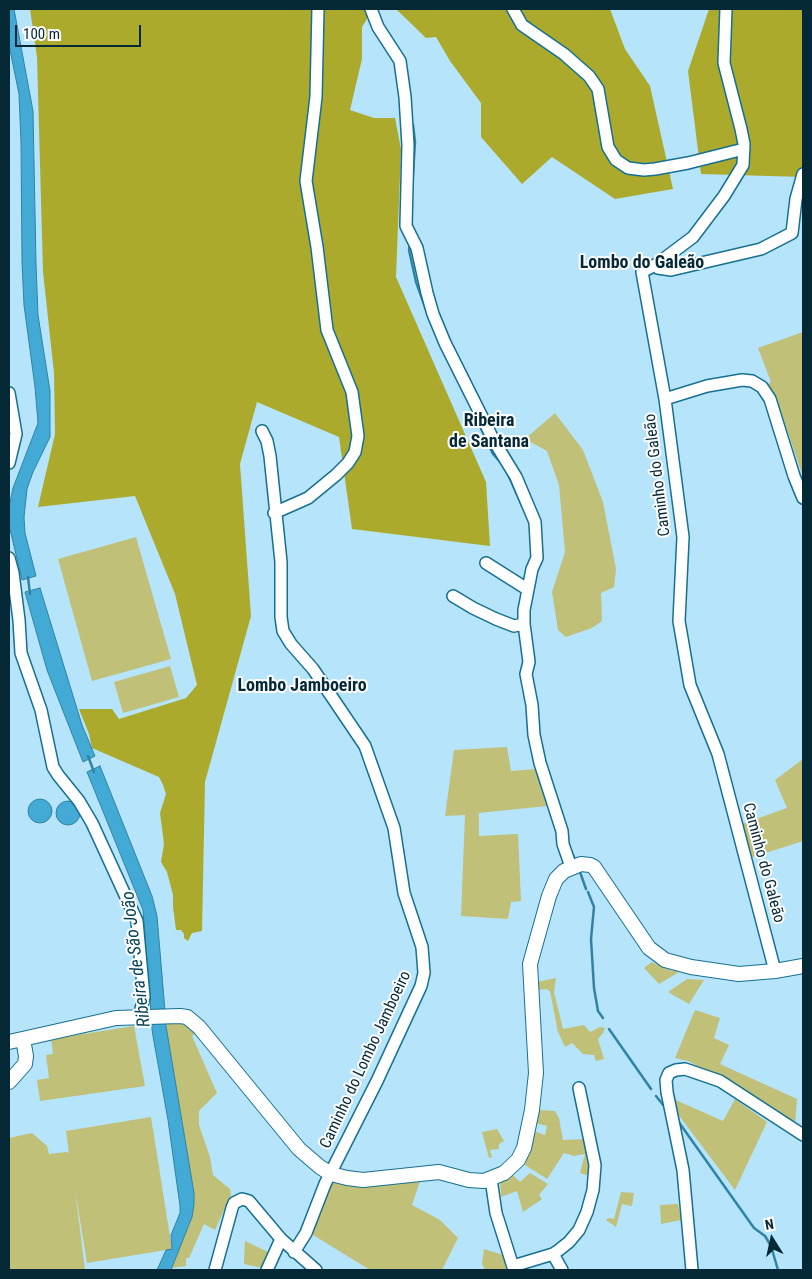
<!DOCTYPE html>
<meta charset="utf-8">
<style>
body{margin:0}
#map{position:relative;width:812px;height:1279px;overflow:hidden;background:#b6e4fa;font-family:"Roboto Condensed",sans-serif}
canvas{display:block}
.frame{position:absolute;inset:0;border:10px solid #042836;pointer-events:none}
.north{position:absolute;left:747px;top:1214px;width:50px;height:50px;-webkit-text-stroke:4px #fdfdfd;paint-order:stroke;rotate:350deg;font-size:14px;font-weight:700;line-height:20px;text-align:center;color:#042836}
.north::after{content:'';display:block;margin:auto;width:18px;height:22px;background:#042836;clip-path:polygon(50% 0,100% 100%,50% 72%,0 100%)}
.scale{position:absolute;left:15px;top:25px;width:126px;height:22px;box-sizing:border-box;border:2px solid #042836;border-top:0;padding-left:6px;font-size:15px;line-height:18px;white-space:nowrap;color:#042836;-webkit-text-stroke:4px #fdfdfd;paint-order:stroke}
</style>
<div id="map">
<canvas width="812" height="1279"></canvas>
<div class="frame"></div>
<div class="north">N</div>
<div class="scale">100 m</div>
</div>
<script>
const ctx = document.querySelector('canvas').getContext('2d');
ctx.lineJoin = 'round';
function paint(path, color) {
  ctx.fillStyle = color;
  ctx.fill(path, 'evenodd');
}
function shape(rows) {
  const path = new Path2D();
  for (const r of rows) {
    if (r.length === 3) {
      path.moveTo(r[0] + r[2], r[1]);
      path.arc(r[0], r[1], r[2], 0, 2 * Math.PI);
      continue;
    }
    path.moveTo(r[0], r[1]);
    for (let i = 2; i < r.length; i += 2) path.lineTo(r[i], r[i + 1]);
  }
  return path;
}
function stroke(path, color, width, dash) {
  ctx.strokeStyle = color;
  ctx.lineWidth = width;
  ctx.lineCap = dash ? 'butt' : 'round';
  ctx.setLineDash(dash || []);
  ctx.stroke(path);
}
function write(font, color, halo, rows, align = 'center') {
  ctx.font = font + ' "Roboto Condensed",sans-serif';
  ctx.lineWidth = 4;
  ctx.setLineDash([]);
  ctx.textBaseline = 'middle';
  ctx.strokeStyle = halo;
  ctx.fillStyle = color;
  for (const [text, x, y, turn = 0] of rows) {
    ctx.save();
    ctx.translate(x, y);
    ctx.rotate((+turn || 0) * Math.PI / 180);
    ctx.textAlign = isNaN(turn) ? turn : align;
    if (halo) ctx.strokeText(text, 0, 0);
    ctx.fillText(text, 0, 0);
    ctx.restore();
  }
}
const green = shape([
 [803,332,803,477,775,394,767,385,771,382,758,348],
 [555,413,583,450,603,502,616,569,614,587,601,593,602,621,592,628,566,637,558,630,552,592,565,552,559,485,547,451,525,439],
 [136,537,171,659,92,681,58,559],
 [170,666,179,697,123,713,114,682],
 [507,747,511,771,536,769,547,806,479,813,479,836,518,834,521,901,511,902,508,919,461,916,465,815,445,816,454,750],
 [803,759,803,841,750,858,742,824,787,808,775,780],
 [652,962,669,970,679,972,659,984,644,968],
 [556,978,554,992,563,1029,584,1025,590,1032,600,1027,605,1028,603,1033,598,1039,604,1059,596,1061,594,1055,583,1054,572,1043,565,1047,558,1032,550,991,546,989,539,990,537,982],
 [687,979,704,980,689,1004,668,992],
 [695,1010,720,1018,714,1038,729,1045,720,1064,797,1099,795,1125,714,1075,688,1061,675,1058],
 [165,1020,179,1020,197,1032,192,1036,217,1093,199,1111,199,1125,210,1157,213,1175,230,1189,231,1195,215,1230,204,1224,189,1258,186,1258,186,1266,172,1268,192,1217,188,1159],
 [134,1026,145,1086,40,1101,37,1080,49,1078,46,1055,53,1054,51,1039],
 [671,1098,723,1121,735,1099,767,1122,735,1190,674,1109],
 [538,1110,555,1111,559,1118,563,1140,585,1139,592,1177,580,1173,585,1154,574,1156,564,1153,547,1179,525,1165,533,1131,545,1135,547,1126,535,1123],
 [151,1117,172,1249,87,1263,75,1189,85,1270,9,1270,9,1138,32,1133,47,1146,49,1154,67,1152,69,1154,66,1131],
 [497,1129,504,1141,499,1144,499,1149,490,1150,492,1157,489,1158,482,1132],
 [530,1173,548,1184,539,1195,542,1199,523,1212,517,1191,501,1197,500,1178,513,1175,520,1182],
 [421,1178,412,1205,440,1220,458,1238,442,1270,370,1270,310,1233,331,1182,364,1186],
 [621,1192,634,1193,632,1206,622,1204,616,1227,606,1220,608,1218,614,1219],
 [678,1204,681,1220,661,1224,660,1205],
 [245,1241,268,1252,262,1268,244,1264],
 [484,1249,503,1255,508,1270,484,1269,484,1267,482,1264]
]);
const forest = shape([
 [30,9,373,9,362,27,362,59,350,110,374,118,395,118,401,149,396,277,486,482,490,546,352,529,339,437,257,402,240,464,251,616,205,782,202,931,192,933,188,941,184,938,184,934,181,930,176,930,173,907,173,895,167,872,161,862,164,844,160,813,166,794,163,785,159,777,92,748,89,734,79,709,112,709,119,719,186,698,197,685,175,594,135,496,38,507,55,434,54,373,43,272,37,57],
 [396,9,610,9,625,49,650,86,673,189,615,199,552,157,522,184,481,137,481,103,450,61,436,37,426,38],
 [709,9,803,9,803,177,701,174,688,71]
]);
const water = shape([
 [9,9,14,9,33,111,36,264,38,315,50,391,50,437,33,472,27,489,24,517,25,533,36,576,22,580,9,525,9,507,13,488,38,423,35,387,24,305,22,262,21,142,19,94,9,45,9,9],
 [40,588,82,725,95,756,83,762,47,670,25,592,40,588],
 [100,766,152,896,157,916,165,1011,151,1012,143,910,87,772,100,766],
 [40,811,12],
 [68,813,12],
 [165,1020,194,1193,194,1204,192,1217,171,1270,157,1270,166,1250,172,1249,171,1235,180,1213,180,1206,168,1120,153,1036,151,1021,165,1020]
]);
const stream = shape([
 [412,190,415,142,413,125],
 [410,243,409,250,416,282,429,318],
 [472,409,493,454,503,465],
 [507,472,522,506],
 [28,577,30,594],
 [534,586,536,575],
 [88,756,94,772],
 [571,851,574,857],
 [580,872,586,889],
 [588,892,594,907,591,939,594,988,598,1011,603,1018],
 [609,1029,651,1089],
 [656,1096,664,1106],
 [678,1121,754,1228,765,1236,771,1246,778,1270]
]);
const minor = shape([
 [371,9,378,27,400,61,405,97,408,145,406,226,417,248,427,293,433,314,445,343,494,441,516,477,535,522,537,558,532,569,524,610,524,624,529,662,526,674,532,705,534,735,540,763,562,831,563,844,571,867],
 [513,9,522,25,564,54,589,76,598,89,608,147,616,160,628,168,644,170,655,169,688,163,744,149],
 [726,9,724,63,741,129,744,144,743,165,724,196,693,237,657,264,642,272,665,399,683,537,679,621,690,685,718,754,775,971],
 [657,264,658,268,671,270,761,249,792,233,796,199,803,174],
 [9,393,16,434,9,463],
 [665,399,707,386,742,380,752,381,762,387,770,399,794,476,803,498],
 [262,431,267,441,270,456,281,562,281,617,283,631,291,644,313,669,365,746,394,828,404,893,422,947,424,973,421,986,377,1081,325,1184,306,1233,294,1252],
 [274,513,308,498,336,475,348,463,355,452,358,436,352,392,327,330,317,247,306,181,316,97,318,9],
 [9,558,13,573,19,620,21,653,41,710,53,767,58,775,79,801,92,823,137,921,144,997,139,1017],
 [486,563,527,589],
 [453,596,473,608,496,619,514,626,524,624],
 [491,1179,496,1213,514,1270],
 [553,1254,562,1270],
 [513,1266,553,1254,559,1250,569,1242,579,1230,587,1212,593,1190,595,1165,579,1088],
 [215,1270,232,1208,234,1203,242,1199,249,1201,281,1239,316,1270],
 [267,1270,281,1239],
 [692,1270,683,1170,667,1092,666,1080,669,1073,676,1070,685,1069,720,1081,803,1135]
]);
const major = shape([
 [9,1042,116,1018,180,1016,187,1017,199,1027,299,1149,320,1167,331,1174,347,1178,363,1180,439,1172,469,1180,484,1181,504,1173,518,1160,524,1148,532,1110,536,1073,530,964,549,896,556,879,564,871,581,864,590,865,594,867,649,948,665,960,691,967,739,974,775,971,803,966],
 [9,1082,25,1064,26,1056,23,1039]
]);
const streetNames = [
 ["Caminho do Galeão",658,475,-97],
 ["Caminho do Galeão",763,863,75],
 ["Caminho do Lombo Jamboeiro",366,1060,-65]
];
const neighbourhoodNames = [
 ["Lombo do Galeão",642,263],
 ["Ribeira",489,421],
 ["de Santana",489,442],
 ["Lombo Jamboeiro",302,686]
];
const waterNames = [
 ["Ribeira de São João",137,959,-97]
];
paint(green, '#c0c078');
paint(forest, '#acaa2d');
paint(water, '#43aad5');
stroke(water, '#3083a5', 1);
stroke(stream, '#3083a5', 2.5);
stroke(minor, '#167091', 14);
stroke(major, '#167091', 16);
stroke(minor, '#fff', 11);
stroke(major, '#fff', 14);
write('16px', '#042836', '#fdfdfd', streetNames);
write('bold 18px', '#042836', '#fdfdfd', neighbourhoodNames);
write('italic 18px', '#054359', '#fdfdfd', waterNames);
</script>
